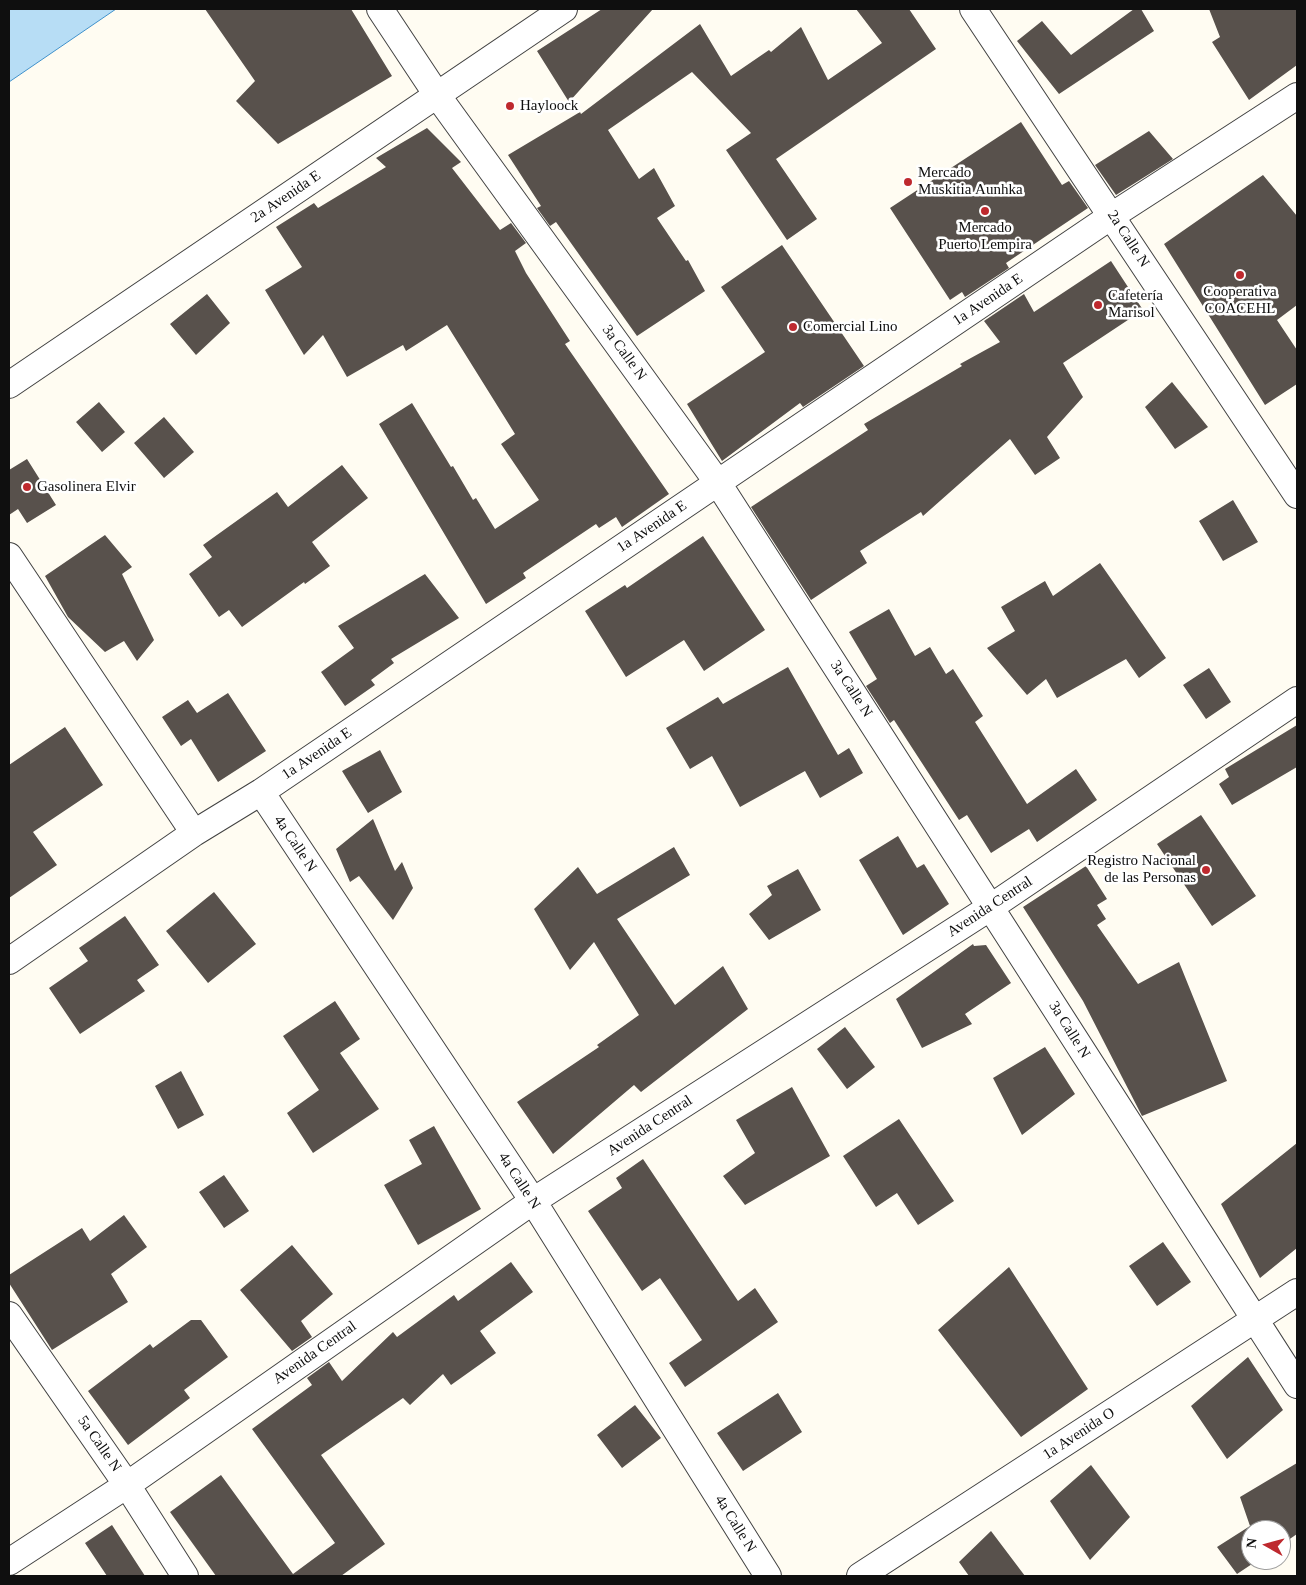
<!DOCTYPE html>
<meta charset="utf-8">
<style>
body{margin:0}
#map{position:relative;width:1306px;height:1585px;overflow:hidden;background:#fffcf2;font-family:Georgia,serif}
canvas{display:block}
.frame{position:absolute;inset:0;border:10px solid #0f0f0f;pointer-events:none}
.north{position:absolute;left:1241px;top:1520px;width:50px;height:50px;box-sizing:border-box;background:#fff;border:1px solid #9f9f9f;border-radius:50%;rotate:277deg;font-size:14px;font-weight:700;line-height:20px;text-align:center;color:#0f0f0f}
.north::after{content:'';display:block;margin:auto;width:18px;height:22px;background:#be292e;clip-path:polygon(50% 0,100% 100%,50% 72%,0 100%)}
</style>
<div id="map">
<canvas width="1306" height="1585"></canvas>
<div class="frame"></div>
<div class="north">N</div>
</div>
<script>
const ctx = document.querySelector('canvas').getContext('2d');
ctx.lineJoin = 'round';
function paint(path, color) {
  ctx.fillStyle = color;
  ctx.fill(path, 'evenodd');
}
function shape(rows) {
  const path = new Path2D();
  for (const r of rows) {
    path.moveTo(r[0], r[1]);
    for (let i = 2; i < r.length; i += 2) path.lineTo(r[i], r[i + 1]);
  }
  return path;
}
function stroke(path, color, width, dash) {
  ctx.strokeStyle = color;
  ctx.lineWidth = width;
  ctx.lineCap = dash ? 'butt' : 'round';
  ctx.setLineDash(dash || []);
  ctx.stroke(path);
}
function write(font, color, halo, rows, align = 'center') {
  ctx.font = font + ' Georgia,serif';
  ctx.lineWidth = 5;
  ctx.setLineDash([]);
  ctx.textBaseline = 'middle';
  ctx.strokeStyle = halo;
  ctx.fillStyle = color;
  for (const [text, x, y, turn = 0] of rows) {
    ctx.save();
    ctx.translate(x, y);
    ctx.rotate((+turn || 0) * Math.PI / 180);
    ctx.textAlign = isNaN(turn) ? turn : align;
    if (halo) ctx.strokeText(text, 0, 0);
    ctx.fillText(text, 0, 0);
    ctx.restore();
  }
}
const water = shape([
 [9,9,116,9,9,82,9,9]
]);
const building = shape([
 [205,9,351,9,392,76,278,144,236,101,255,81],
 [602,9,653,9,569,102,537,51],
 [856,9,909,9,936,49,776,159,817,219,787,240,726,150,751,133,692,72,608,130,639,179,654,168,675,206,657,218,686,261,688,260,705,291,637,336,556,222,550,226,537,208,541,206,508,155,580,112,581,114,700,24,731,76,769,50,771,52,801,27,828,80,882,43],
 [1134,9,1141,9,1154,31,1059,94,1017,41,1042,21,1071,55],
 [1209,9,1297,9,1297,65,1249,100,1212,42,1220,37],
 [1021,122,1062,185,1069,181,1088,208,1006,263,1009,268,965,297,962,292,950,300,890,208],
 [427,128,461,162,452,168,500,230,511,223,526,243,515,251,526,273,570,341,565,344,669,494,622,527,616,517,599,528,596,524,523,573,526,578,486,604,379,424,412,403,451,467,453,466,473,500,476,498,495,529,539,500,501,444,515,434,447,325,406,351,403,345,347,377,323,335,304,355,265,290,302,267,276,227,314,203,318,208,386,167,376,158],
 [1149,131,1173,159,1116,195,1095,165],
 [1263,175,1297,216,1297,305,1277,320,1297,350,1297,384,1265,405,1164,244],
 [782,245,864,366,803,407,800,403,722,461,687,404,765,352,721,287],
 [1111,261,1143,310,1063,363,1083,397,1047,437,1060,458,1035,475,1010,439,923,516,921,512,860,551,867,563,811,600,751,507,868,430,864,424,962,366,960,364,1000,342,984,321,1024,294,1034,312],
 [207,294,230,323,196,355,170,324],
 [1172,382,1208,427,1175,449,1145,407],
 [99,402,125,432,102,452,76,422],
 [164,417,194,452,164,478,134,443],
 [27,459,56,505,27,523,18,509,9,515,9,470],
 [342,465,368,498,312,542,330,566,305,584,304,582,242,627,229,610,219,617,189,574,212,557,203,545,277,492,288,507],
 [1233,500,1258,542,1223,561,1199,521],
 [105,535,132,567,122,574,154,640,137,661,124,641,105,652,68,617,45,576],
 [703,536,765,630,704,671,684,640,626,677,585,611,625,585,627,588],
 [1100,563,1166,658,1139,678,1126,659,1057,698,1046,679,1027,695,987,648,1015,631,1001,607,1045,581,1053,596],
 [425,574,459,618,391,659,394,663,371,680,375,685,345,706,321,672,354,648,338,626],
 [889,609,915,656,930,647,946,674,953,669,983,716,975,722,1027,804,1076,769,1097,800,1037,842,1029,829,991,853,967,815,959,820,894,720,890,723,866,686,877,679,849,632],
 [788,667,838,755,849,748,863,773,820,798,805,771,740,807,712,756,690,769,666,728,718,697,723,704],
 [1209,668,1231,702,1206,719,1183,685],
 [228,693,266,751,218,782,191,739,181,746,162,717,188,700,197,713],
 [1297,725,1297,767,1232,805,1219,784,1229,777,1225,769],
 [65,727,103,785,33,832,57,865,9,898,9,765],
 [380,750,402,792,368,813,342,771],
 [1201,815,1256,896,1212,926,1157,844],
 [373,819,395,871,402,862,413,888,393,920,359,876,350,882,336,849],
 [898,836,917,868,924,864,949,904,903,935,859,860],
 [674,847,690,875,617,919,675,1005,723,966,748,1009,641,1092,634,1085,553,1154,517,1102,599,1047,597,1045,639,1015,594,942,570,970,534,909,578,867,597,894],
 [1086,866,1107,899,1097,905,1106,919,1097,925,1138,984,1179,962,1227,1081,1142,1116,1083,1001,1023,907],
 [798,869,821,910,769,940,749,914,772,895,767,886],
 [214,892,256,944,208,983,166,931],
 [125,916,159,965,137,980,145,991,80,1034,49,988,88,961,79,948],
 [973,944,974,946,986,945,1011,983,965,1014,972,1024,922,1048,896,999],
 [335,1001,360,1039,340,1053,379,1109,313,1153,287,1113,319,1090,283,1036],
 [845,1027,875,1067,847,1089,817,1049],
 [1045,1047,1075,1094,1022,1135,993,1078],
 [181,1071,204,1115,178,1129,155,1086],
 [792,1087,830,1156,745,1205,723,1176,755,1153,736,1120],
 [899,1119,954,1201,918,1225,897,1193,876,1207,843,1156],
 [434,1126,481,1209,418,1245,384,1185,422,1164,409,1140],
 [1297,1143,1297,1248,1260,1278,1221,1204],
 [643,1159,738,1301,755,1288,778,1322,685,1387,669,1363,702,1340,660,1278,642,1291,588,1211,622,1188,616,1178],
 [224,1175,249,1211,224,1228,199,1192],
 [124,1215,147,1247,111,1274,128,1302,52,1350,9,1283,9,1275,82,1228,90,1241],
 [1163,1242,1191,1282,1157,1306,1129,1266],
 [292,1245,333,1294,301,1321,312,1337,292,1351,240,1290],
 [511,1262,533,1292,480,1331,496,1353,451,1385,443,1374,410,1405,403,1398,321,1455,385,1544,341,1576,216,1576,170,1512,221,1475,293,1574,335,1543,252,1429,312,1385,307,1378,329,1362,342,1381,393,1332,397,1337,454,1295,458,1301],
 [1009,1267,1088,1389,1021,1437,938,1330],
 [191,1320,201,1320,228,1357,184,1390,190,1398,128,1445,88,1391,150,1344,153,1348],
 [1248,1357,1283,1410,1227,1459,1191,1406],
 [778,1393,802,1432,743,1471,717,1433],
 [635,1405,661,1438,622,1468,597,1435],
 [1297,1463,1297,1534,1281,1545,1281,1530,1251,1530,1251,1560,1258,1560,1237,1574,1217,1547,1250,1526,1240,1497],
 [1091,1465,1130,1517,1090,1560,1050,1501],
 [112,1525,145,1576,107,1576,85,1543],
 [991,1531,1025,1576,969,1576,959,1562]
]);
const street = shape([
 [380,9,437,95,718,483,1297,1385],
 [973,9,1297,495],
 [9,385,564,9],
 [9,556,194,833],
 [261,792,533,1201,768,1576],
 [9,961,194,833,261,792,1113,215,1297,96],
 [9,1315,127,1485,185,1576],
 [9,1562,127,1485,533,1201,991,907,1297,700],
 [860,1576,1297,1292]
]);
const markers = [
 [510,106,5,"#be292e"],
 [908,182,5,"#be292e"],
 [985,211,5,"#be292e"],
 [1240,275,5,"#be292e"],
 [1098,305,5,"#be292e"],
 [793,327,5,"#be292e"],
 [27,487,5,"#be292e"],
 [1206,870,5,"#be292e"]
];
const poiNames = [
 ["Hayloock",520,106],
 ["Mercado",918,173],
 ["Muskitia Aunhka",918,190],
 ["Mercado",985,228,"center"],
 ["Puerto Lempira",985,245,"center"],
 ["Cooperativa",1240,292,"center"],
 ["COACEHL",1240,309,"center"],
 ["Cafetería",1108,296],
 ["Marisol",1108,313],
 ["Comercial Lino",803,327],
 ["Gasolinera Elvir",37,487],
 ["Registro Nacional",1196,861,"right"],
 ["de las Personas",1196,878,"right"]
];
const streetNames = [
 ["2a Avenida E",286,197,-34],
 ["2a Calle N",1128,239,57],
 ["1a Avenida E",988,300,-34],
 ["3a Calle N",624,353,54],
 ["1a Avenida E",652,527,-34],
 ["3a Calle N",851,689,57],
 ["1a Avenida E",317,754,-34],
 ["4a Calle N",295,844,56],
 ["Avenida Central",990,907,-33],
 ["3a Calle N",1069,1030,58],
 ["Avenida Central",650,1126,-33],
 ["4a Calle N",519,1181,57],
 ["Avenida Central",315,1353,-35],
 ["1a Avenida O",1079,1434,-33],
 ["5a Calle N",99,1444,55],
 ["4a Calle N",735,1524,58]
];
paint(water, '#b7ddf5');
stroke(water, '#4091cb', 1);
paint(building, '#58514c');
stroke(street, '#424242', 28);
stroke(street, '#fff', 26);
for (const [x, y, r, color] of markers) {
  const dot = new Path2D();
  dot.arc(x, y, r, 0, 2 * Math.PI);
  ctx.fillStyle = color;
  ctx.fill(dot);
  stroke(dot, '#fff', 2);
}
write('15px', '#0f0f0f', '#fff', poiNames, 'left');
write('15px', '#0f0f0f', '#fff', streetNames);
</script>
